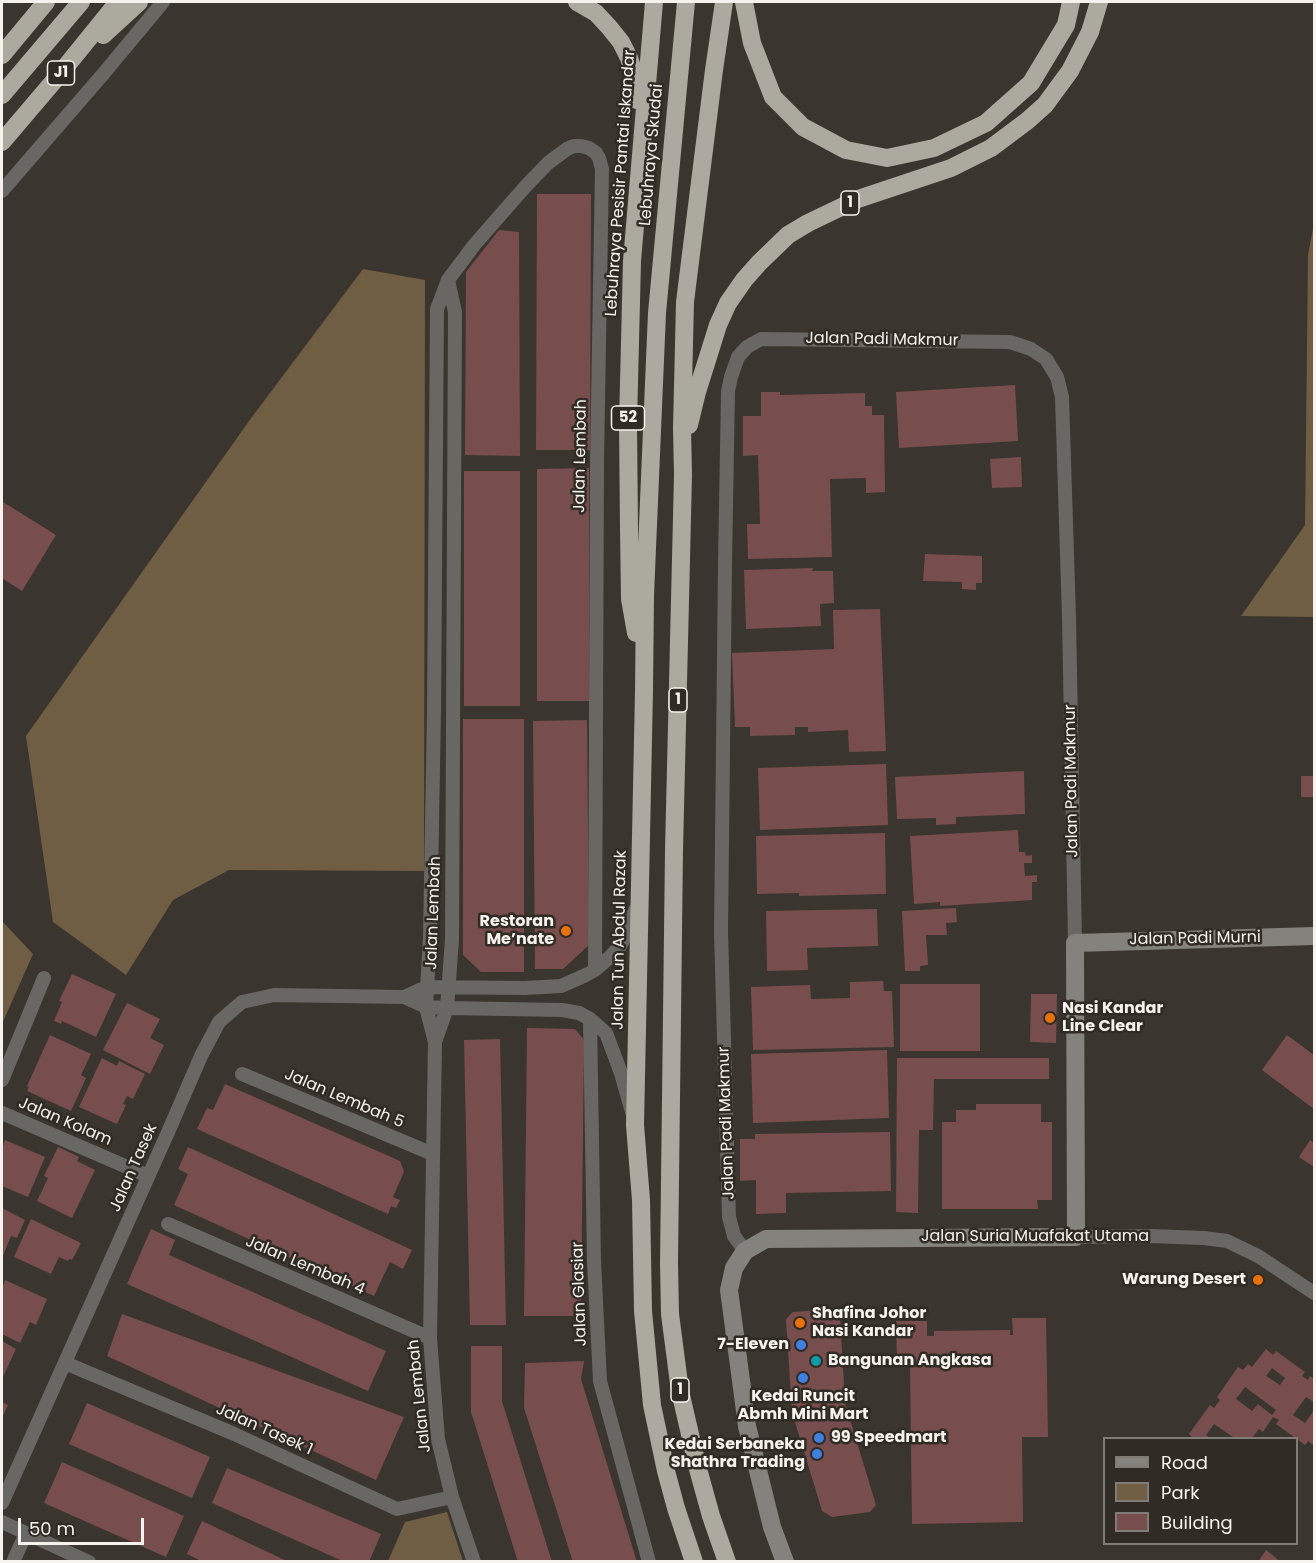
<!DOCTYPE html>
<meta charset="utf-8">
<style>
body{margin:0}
#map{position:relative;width:1316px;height:1563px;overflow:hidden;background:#3a352e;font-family:Poppins,sans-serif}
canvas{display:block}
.frame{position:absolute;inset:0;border:3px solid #f6f3ee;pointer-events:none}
.legend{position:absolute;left:1103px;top:1437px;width:195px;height:108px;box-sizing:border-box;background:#302b24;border:2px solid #7f7b75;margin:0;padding:8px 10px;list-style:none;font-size:18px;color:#f6f3ee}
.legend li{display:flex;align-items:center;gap:12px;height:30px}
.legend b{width:30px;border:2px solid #7f7b75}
.scale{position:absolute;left:18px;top:1518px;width:126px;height:27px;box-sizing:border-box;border:3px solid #f6f3ee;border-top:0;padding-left:8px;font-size:18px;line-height:21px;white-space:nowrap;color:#f6f3ee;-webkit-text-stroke:4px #302b24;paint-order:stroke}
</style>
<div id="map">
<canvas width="1316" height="1563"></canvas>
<div class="frame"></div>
<ul class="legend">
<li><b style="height:8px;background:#84827c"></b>Road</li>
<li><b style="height:16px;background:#6f5e43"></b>Park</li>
<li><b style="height:16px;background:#774e4d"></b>Building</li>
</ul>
<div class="scale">50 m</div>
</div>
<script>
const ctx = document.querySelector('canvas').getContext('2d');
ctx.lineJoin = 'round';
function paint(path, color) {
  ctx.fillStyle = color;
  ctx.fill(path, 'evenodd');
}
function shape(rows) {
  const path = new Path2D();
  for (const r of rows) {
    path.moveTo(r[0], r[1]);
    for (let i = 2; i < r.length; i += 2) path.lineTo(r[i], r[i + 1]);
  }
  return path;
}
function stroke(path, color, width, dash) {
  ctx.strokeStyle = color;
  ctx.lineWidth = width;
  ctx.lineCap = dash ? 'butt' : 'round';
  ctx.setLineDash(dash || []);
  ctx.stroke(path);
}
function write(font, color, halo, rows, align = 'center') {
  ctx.font = font + ' Poppins,sans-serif';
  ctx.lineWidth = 5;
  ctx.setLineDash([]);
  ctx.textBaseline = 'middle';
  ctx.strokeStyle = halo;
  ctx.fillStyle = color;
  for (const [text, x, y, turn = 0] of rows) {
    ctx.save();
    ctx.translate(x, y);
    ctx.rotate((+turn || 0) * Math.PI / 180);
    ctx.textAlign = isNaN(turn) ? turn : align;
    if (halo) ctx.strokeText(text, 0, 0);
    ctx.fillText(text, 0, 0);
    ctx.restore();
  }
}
const green = shape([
 [1314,223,1314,617,1241,616,1305,525,1308,255],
 [363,269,425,280,424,871,229,870,173,900,126,975,53,922,26,736,249,421],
 [2,921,33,954,2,1024],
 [447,1512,463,1561,388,1561,405,1522]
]);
const building = shape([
 [537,194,591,194,590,450,536,450],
 [499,230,519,232,520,456,465,455,466,272],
 [1015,385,1018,441,899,448,896,392],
 [761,392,780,392,780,395,865,393,865,406,872,406,872,415,884,415,885,492,866,493,866,478,830,479,832,557,748,559,747,524,760,524,758,455,743,456,743,416,761,416],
 [1021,457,1022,487,992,488,990,459],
 [589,468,589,701,537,701,537,469],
 [464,471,520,471,520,706,464,706],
 [3,502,56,535,22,591,2,578,2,505],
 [925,554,982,556,982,583,976,583,976,590,962,589,962,582,923,581],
 [813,568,812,571,833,571,834,603,820,604,821,626,746,629,744,570],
 [880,609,886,751,849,752,848,730,808,732,808,727,795,727,795,735,750,736,750,727,735,727,732,653,834,649,833,610],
 [463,719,524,719,524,972,481,972,463,955],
 [587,720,589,945,563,969,535,969,533,721],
 [886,764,888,825,760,830,758,768],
 [1024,771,1025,814,956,817,956,824,936,825,936,818,897,819,895,777],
 [1301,776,1314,776,1314,797,1301,797],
 [1018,830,1019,852,1025,852,1026,856,1032,855,1032,863,1024,863,1025,876,1037,875,1037,882,1032,882,1032,900,940,906,940,902,914,904,910,836],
 [885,833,886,894,799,896,799,893,757,894,756,836],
 [956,908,957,922,946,923,947,935,926,935,928,965,920,966,920,971,905,971,902,911],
 [877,909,878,946,807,948,808,970,767,971,766,911],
 [72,974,116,994,96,1037,62,1021,61,1024,54,1021,62,1002,59,1001],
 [883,981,884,991,892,991,894,1047,753,1050,751,987,810,985,811,999,850,998,850,982],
 [900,984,980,984,980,1051,900,1051],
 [1031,994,1057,994,1056,1043,1030,1042],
 [127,1003,160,1019,150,1038,164,1045,150,1074,103,1050],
 [527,1028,575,1029,584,1040,581,1316,524,1316],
 [50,1035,91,1054,81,1075,86,1078,71,1111,27,1091,29,1087,27,1086],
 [1287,1035,1314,1055,1314,1109,1262,1070],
 [500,1039,506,1325,470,1325,464,1040],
 [887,1050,889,1118,753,1123,751,1054],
 [102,1058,117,1066,119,1061,145,1074,133,1099,127,1096,123,1104,126,1105,117,1124,79,1107],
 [897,1058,1049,1058,1049,1079,934,1079,933,1130,919,1130,918,1213,896,1212],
 [225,1084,400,1161,404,1172,393,1197,400,1200,396,1208,391,1206,388,1214,197,1129,207,1108,213,1110],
 [976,1104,1041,1104,1041,1122,1052,1122,1052,1200,1037,1200,1038,1209,942,1209,942,1122,956,1122,956,1110,976,1110],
 [890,1132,891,1191,786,1193,786,1213,756,1214,756,1180,740,1181,740,1139,755,1139,755,1134],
 [5,1140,45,1157,28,1197,2,1186,2,1149],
 [1310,1140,1314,1143,1314,1167,1299,1157],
 [58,1147,79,1157,77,1161,95,1170,72,1218,37,1201,48,1178,44,1176],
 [188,1147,412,1250,403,1269,390,1262,374,1296,174,1205,188,1174,178,1169],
 [2,1208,25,1220,17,1238,11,1236,2,1258],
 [31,1219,81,1243,72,1260,69,1259,68,1261,59,1257,51,1274,14,1257],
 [151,1229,175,1240,169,1255,386,1351,368,1391,127,1284],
 [5,1280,47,1299,36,1325,30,1322,20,1343,2,1334,2,1289],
 [833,1309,840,1315,845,1403,876,1505,870,1512,832,1517,822,1511,792,1412,786,1319,793,1312],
 [122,1314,404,1417,376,1480,107,1356],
 [1012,1318,1046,1318,1048,1437,1022,1437,1023,1522,912,1524,910,1367,897,1367,896,1321,927,1321,927,1336,934,1336,934,1331,1010,1330,1010,1335,1013,1335],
 [2,1341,16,1349,2,1379],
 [471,1346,502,1346,502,1401,552,1562,518,1562,471,1412],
 [1266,1349,1273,1355,1276,1351,1305,1372,1302,1376,1308,1380,1310,1376,1314,1379,1314,1402,1306,1397,1293,1415,1305,1423,1314,1410,1314,1446,1308,1441,1305,1445,1276,1424,1279,1420,1273,1417,1263,1432,1259,1429,1252,1438,1232,1438,1233,1437,1214,1424,1206,1435,1210,1438,1191,1438,1192,1437,1189,1434,1210,1405,1214,1408,1220,1400,1217,1397,1238,1367,1243,1370,1248,1364,1252,1367],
 [1272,1368,1285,1378,1280,1385,1266,1376],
 [1245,1387,1276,1410,1272,1415,1258,1404,1252,1411,1236,1399],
 [584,1361,581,1379,637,1562,573,1562,524,1408,525,1363],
 [2,1402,8,1405,2,1418],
 [87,1403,210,1457,192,1498,69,1444],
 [62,1462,184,1516,166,1557,44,1503],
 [227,1468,381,1534,369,1562,345,1562,212,1503],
 [202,1521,289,1562,203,1562,187,1554],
 [1266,1550,1281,1562,1258,1562]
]);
const street = shape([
 [2,191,104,73,163,2],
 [404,997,426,987,525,988,561,986,586,975,595,970,610,957,620,946,629,929,635,910],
 [590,1019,594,1261,600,1381,649,1562],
 [435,1042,447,1008,452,939,455,312,448,280],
 [242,1074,433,1154],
 [2,1080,44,978],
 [2,1113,148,1176],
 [168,1224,430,1338],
 [1076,1237,1150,1236,1204,1238,1227,1241,1258,1256,1314,1293],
 [745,1251,734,1236,729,1217,721,932,725,564,728,391,731,377,738,357,747,347,761,339,1010,342,1031,349,1046,359,1057,377,1062,397,1069,617,1075,943],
 [65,1363,232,1433,397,1509,452,1497],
 [2,1503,169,1130,201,1056,219,1022,242,1002,274,995,404,997,426,1007,447,1008,562,1010,579,1013,590,1019,606,1033,621,1073,632,1112],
 [2,1522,89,1562],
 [13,1562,26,1533],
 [474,1562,452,1497,438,1439,430,1338,435,1042,426,1007,430,937,434,712,437,309,448,280,475,244,525,187,548,163,567,149,574,146,581,146,589,148,596,153,599,158,602,169,597,461,595,970]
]);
const secondary = shape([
 [785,1562,772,1527,747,1426,729,1290,734,1268,745,1251,766,1239,1076,1237,1075,943,1314,936]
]);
const highway = shape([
 [577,2,596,13,609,27,621,42,629,58,635,77,637,100],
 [686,2,657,313,645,595,644,691,635,1125,641,1200,643,1311,652,1405,666,1471,676,1508,694,1562],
 [724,2,714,70,685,302,682,428,683,475,674,850,669,1263,670,1314,680,1391,698,1469,711,1516,727,1562],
 [744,2,752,43,773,97,803,127,846,150,887,158,934,148,986,123,1031,83,1066,25,1071,2],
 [103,35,139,2],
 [2,55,46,2],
 [2,95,81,2],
 [2,142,59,75,118,2],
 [689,425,697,392,718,325,728,303,744,280,759,263,788,235,808,223,858,199,951,168,991,148,1027,121,1045,105,1070,71,1090,32,1099,2],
 [636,633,630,599,629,529,628,423,632,261,654,2]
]);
const markers = [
 [566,931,6,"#e8710a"],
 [1050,1018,6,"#e8710a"],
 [1258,1280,6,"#e8710a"],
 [800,1323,6,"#e8710a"],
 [801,1345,6,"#3f7fe0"],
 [816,1361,6,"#0f9aa8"],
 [803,1378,6,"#3f7fe0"],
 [819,1438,6,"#3f7fe0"],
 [817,1454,6,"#3f7fe0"]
];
const shields = [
 [61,73,27],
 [850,203,18],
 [628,418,33],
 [678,700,18],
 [680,1390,18]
];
const shieldNames = [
 ["J1",61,73],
 ["1",850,203],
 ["52",628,418],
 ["1",678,700],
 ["1",680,1390]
];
const streetNames = [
 ["Lebuhraya Skudai",652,155,-85],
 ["Lebuhraya Pesisir Pantai Iskandar",621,183,-86],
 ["Jalan Padi Makmur",882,340,1],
 ["Jalan Lembah",581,456,-89],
 ["Jalan Padi Makmur",1072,781,-91],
 ["Jalan Lembah",434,913,-88],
 ["Jalan Padi Murni",1195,939,-1],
 ["Jalan Tun Abdul Razak",620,940,-89],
 ["Jalan Lembah 5",344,1099,23],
 ["Jalan Kolam",65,1122,23],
 ["Jalan Padi Makmur",727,1123,-92],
 ["Jalan Tasek",134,1168,-66],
 ["Jalan Suria Muafakat Utama",1035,1237],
 ["Jalan Lembah 4",305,1266,23],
 ["Jalan Glasiar",580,1294,-92],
 ["Jalan Lembah",420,1396,-96],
 ["Jalan Tasek 1",264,1430,24]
];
const poiNames = [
 ["Restoran",554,922],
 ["Me’nate",554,940],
 ["Nasi Kandar",1062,1009,"left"],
 ["Line Clear",1062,1027,"left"],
 ["Warung Desert",1246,1280],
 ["Shafina Johor",812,1314,"left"],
 ["Nasi Kandar",812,1332,"left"],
 ["7-Eleven",789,1345],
 ["Bangunan Angkasa",828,1361,"left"],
 ["Kedai Runcit",803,1397,"center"],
 ["Abmh Mini Mart",803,1415,"center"],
 ["99 Speedmart",831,1438,"left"],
 ["Kedai Serbaneka",805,1445],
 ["Shathra Trading",805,1463]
];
paint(green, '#6f5e43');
paint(building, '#774e4d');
stroke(street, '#686763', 14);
stroke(secondary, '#84827c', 18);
stroke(highway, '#aca99f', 18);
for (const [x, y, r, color] of markers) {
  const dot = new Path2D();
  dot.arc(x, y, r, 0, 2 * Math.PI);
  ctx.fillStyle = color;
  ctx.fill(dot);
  stroke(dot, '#302b24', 2);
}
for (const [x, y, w] of shields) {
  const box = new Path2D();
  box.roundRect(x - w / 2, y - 12, w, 24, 4.5);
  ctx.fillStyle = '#302b24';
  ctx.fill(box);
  stroke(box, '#f6f3ee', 1.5);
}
write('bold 15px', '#f6f3ee', null, shieldNames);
write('16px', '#f6f3ee', '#302b24', streetNames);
write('bold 16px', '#f6f3ee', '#302b24', poiNames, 'right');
</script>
